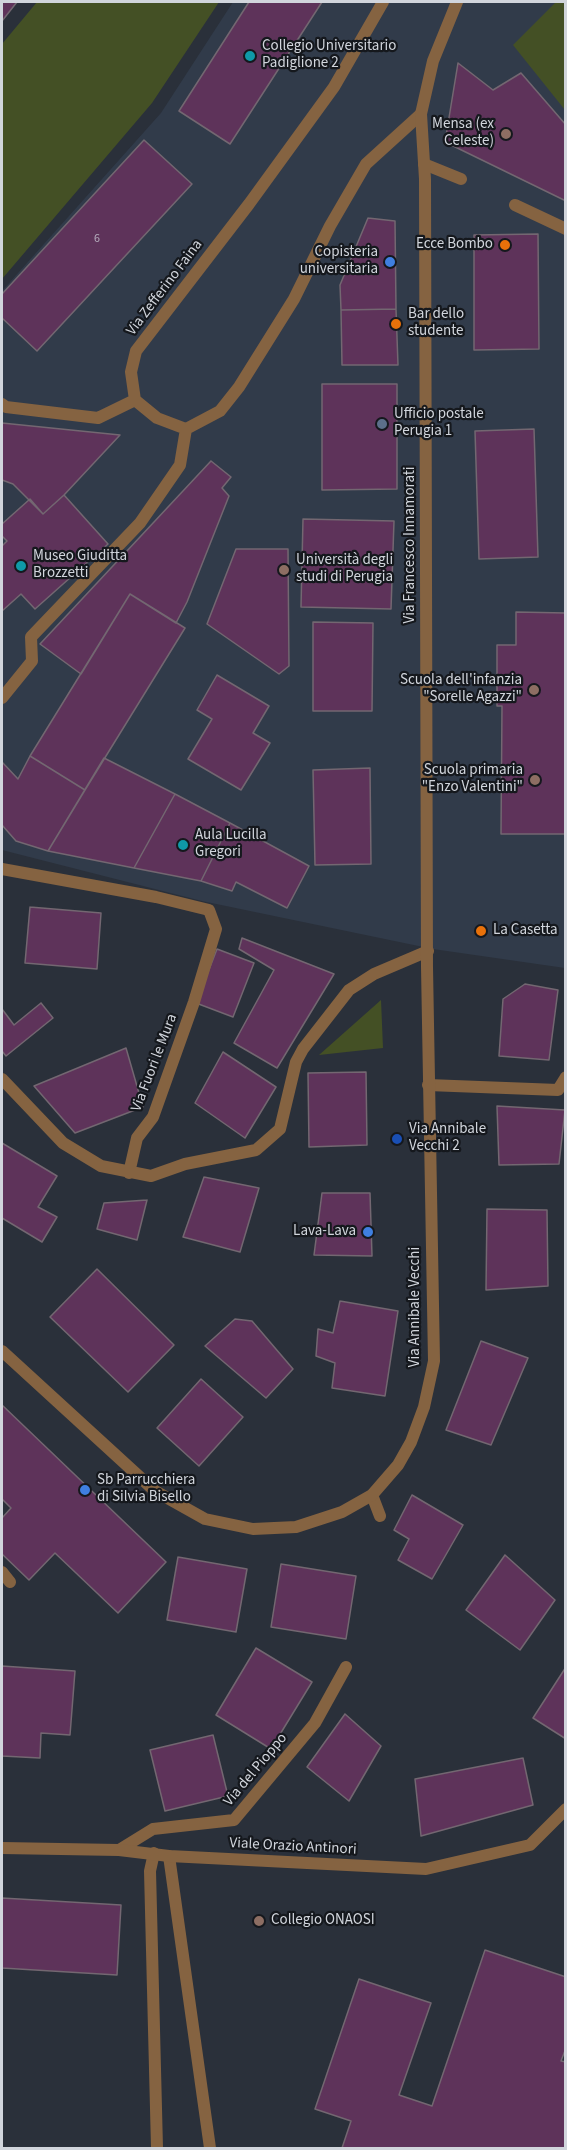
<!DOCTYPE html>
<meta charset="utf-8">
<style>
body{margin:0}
#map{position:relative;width:567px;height:2150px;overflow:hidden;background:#2a303a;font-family:"Source Sans 3",sans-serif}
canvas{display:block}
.frame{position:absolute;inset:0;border:3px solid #d1d5dc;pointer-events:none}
</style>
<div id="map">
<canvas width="567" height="2150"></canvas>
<div class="frame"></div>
</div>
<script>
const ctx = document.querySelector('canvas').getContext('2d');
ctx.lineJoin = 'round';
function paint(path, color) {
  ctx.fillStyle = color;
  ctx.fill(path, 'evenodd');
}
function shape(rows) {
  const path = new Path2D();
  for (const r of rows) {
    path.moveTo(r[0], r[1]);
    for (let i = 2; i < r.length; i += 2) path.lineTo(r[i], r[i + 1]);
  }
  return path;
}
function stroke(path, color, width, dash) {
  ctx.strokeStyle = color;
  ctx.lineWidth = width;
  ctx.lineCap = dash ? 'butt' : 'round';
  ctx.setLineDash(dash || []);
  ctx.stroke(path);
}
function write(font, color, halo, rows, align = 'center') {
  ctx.font = font + ' "Source Sans 3",sans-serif';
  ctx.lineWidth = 4.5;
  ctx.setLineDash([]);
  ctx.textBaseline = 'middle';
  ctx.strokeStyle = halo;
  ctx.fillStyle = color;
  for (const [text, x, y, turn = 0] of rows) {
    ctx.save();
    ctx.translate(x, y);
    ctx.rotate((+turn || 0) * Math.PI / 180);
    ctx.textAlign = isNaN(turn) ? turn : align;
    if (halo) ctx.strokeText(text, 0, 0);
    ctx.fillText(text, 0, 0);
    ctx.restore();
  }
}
const built = shape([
 [233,2,565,2,565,968,433,949,202,901,2,850,2,291,161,113]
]);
const green = shape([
 [37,2,219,2,152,103,2,279,2,44],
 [556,2,565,2,565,110,513,45],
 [381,1000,383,1048,319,1055]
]);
const building = shape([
 [2,2,17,2,2,21,2,2],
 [249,2,322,2,230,144,179,111,249,2],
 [458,63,493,90,521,73,566,125,566,201,445,142,458,63],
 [144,140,192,184,37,351,2,318,2,294,144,140],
 [368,218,395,221,396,309,341,310,340,285,368,218],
 [538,234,539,349,474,350,474,235,538,234],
 [396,309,398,365,342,365,341,310,396,309],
 [322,384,397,384,397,489,322,490,322,384],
 [2,423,120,435,64,495,43,514,13,484,2,480,2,423],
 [534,429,538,557,479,559,475,431,534,429],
 [211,461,231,477,222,488,229,496,187,602,176,623,130,594,81,674,40,644,211,461],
 [64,495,108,544,35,609,21,594,2,611,2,546,7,541,2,536,2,524,30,499,43,514,64,495],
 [303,519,394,521,391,609,301,607,303,519],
 [236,549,288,549,289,666,279,674,207,624,236,549],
 [130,594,185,628,85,790,30,756,130,594],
 [516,612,566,613,566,834,501,834,502,706,497,706,497,645,516,645,516,612],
 [313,622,373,623,372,711,313,711,313,622],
 [217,675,269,706,253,733,270,743,241,790,188,759,212,719,197,710,217,675],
 [30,756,85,790,48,851,16,841,2,825,2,762,18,779,30,756],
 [104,758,175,794,134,868,48,851,104,758],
 [370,768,371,864,315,865,313,770,370,768],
 [175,794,230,823,201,881,134,868,175,794],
 [230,823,309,866,287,908,236,882,232,891,201,881,230,823],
 [30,907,101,913,97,969,25,963,30,907],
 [242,938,334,974,277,1068,234,1043,274,970,239,949,242,938],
 [217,949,254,963,233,1017,196,1003,217,949],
 [525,984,558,990,549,1060,499,1056,503,999,525,984],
 [41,1003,53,1018,6,1056,2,1051,2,1009,14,1025,41,1003],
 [126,1048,143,1107,75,1133,34,1086,126,1048],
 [223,1052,276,1087,245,1138,195,1103,223,1052],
 [366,1072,367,1145,309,1147,308,1073,366,1072],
 [497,1106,565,1110,559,1164,499,1165,497,1106],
 [2,1143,57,1176,38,1207,57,1217,42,1242,2,1218,2,1143],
 [204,1177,259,1188,240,1252,183,1237,204,1177],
 [322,1193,370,1193,372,1256,314,1255,322,1193],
 [147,1200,137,1240,97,1229,104,1203,147,1200],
 [487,1209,547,1210,548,1286,486,1290,487,1209],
 [97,1269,174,1345,128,1392,50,1317,97,1269],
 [340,1301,398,1311,385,1396,332,1388,335,1363,316,1356,318,1329,333,1333,340,1301],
 [235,1319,252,1321,293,1369,266,1398,205,1346,235,1319],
 [481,1341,528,1358,491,1445,446,1430,481,1341],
 [201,1379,243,1417,199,1466,157,1428,201,1379],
 [2,1405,166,1562,118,1613,55,1553,29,1580,2,1554,2,1518,11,1508,2,1499,2,1405],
 [412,1495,463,1525,432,1579,398,1560,409,1539,394,1530,412,1495],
 [505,1555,555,1600,520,1650,466,1610,505,1555],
 [178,1557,247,1569,236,1632,167,1620,178,1557],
 [281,1564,356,1576,346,1639,271,1627,281,1564],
 [256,1648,312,1682,271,1749,216,1715,256,1648],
 [2,1666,75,1671,70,1735,41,1733,40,1758,2,1756,2,1666],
 [566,1667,566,1739,533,1718,566,1667],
 [345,1714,381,1746,349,1801,307,1767,345,1714],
 [213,1735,228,1796,165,1811,150,1750,213,1735],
 [523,1758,533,1805,421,1836,415,1779,523,1758],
 [2,1898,121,1905,117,1975,2,1968,2,1898],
 [485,1950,566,1977,566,2048,561,2061,566,2062,566,2148,342,2148,351,2121,315,2109,359,1979,431,2003,399,2095,432,2106,485,1950]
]);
const service = shape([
 [2,1572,10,1582],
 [154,1853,150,1871,157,2148],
 [169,1856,210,2148]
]);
const pedestrian = shape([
 [424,164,461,179],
 [515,205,566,229],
 [372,1495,380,1516],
 [119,1850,153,1829,234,1820,315,1723,346,1667]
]);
const minor = shape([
 [383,2,334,87,249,204,136,351,131,372,135,400,157,418,186,429,220,411,239,387,294,299,330,226,366,164,421,114],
 [2,404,6,407,98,418,135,400],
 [2,698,32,661,31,637,140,523,180,465,186,429],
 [2,869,156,897,209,910,216,929,194,1002,153,1117,137,1138,129,1173],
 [2,1079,63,1143,101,1166,151,1176,185,1164,256,1150,280,1129,296,1062,303,1049,349,990,374,974,428,951],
 [428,1085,558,1090,566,1077],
 [2,1848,119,1850,169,1856,426,1869,530,1845,566,1809]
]);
const tertiary = shape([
 [2,1351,155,1491,205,1519,253,1529,296,1527,342,1512,372,1495,398,1465,411,1442,424,1407,434,1361,427,967,425,179,421,114,433,61,457,2]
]);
const markers = [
 [250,56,6,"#0f9aa8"],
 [506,134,6,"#8d6e63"],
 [505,245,6,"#e8710a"],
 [390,262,6,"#3f7fe0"],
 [396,324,6,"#e8710a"],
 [382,424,6,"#5c6f8a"],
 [21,566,6,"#0f9aa8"],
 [284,570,6,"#8d6e63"],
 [534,690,6,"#8d6e63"],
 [535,780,6,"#8d6e63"],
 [183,845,6,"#0f9aa8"],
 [481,931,6,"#e8710a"],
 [397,1139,6,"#1a4fb4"],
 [368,1232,6,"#3f7fe0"],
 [85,1490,6,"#3f7fe0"],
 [259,1921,6,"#8d6e63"]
];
const numberNames = [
 ["6",97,239]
];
const poiNames = [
 ["Collegio Universitario",262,47],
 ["Padiglione 2",262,64],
 ["Mensa (ex",494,125,"right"],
 ["Celeste)",494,142,"right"],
 ["Ecce Bombo",493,245,"right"],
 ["Copisteria",378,253,"right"],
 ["universitaria",378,270,"right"],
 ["Bar dello",408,315],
 ["studente",408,332],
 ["Ufficio postale",394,415],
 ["Perugia 1",394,432],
 ["Museo Giuditta",33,557],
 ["Brozzetti",33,574],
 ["Università degli",296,561],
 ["studi di Perugia",296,578],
 ["Scuola dell'infanzia",522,681,"right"],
 ["\"Sorelle Agazzi\"",522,698,"right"],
 ["Scuola primaria",523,771,"right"],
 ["\"Enzo Valentini\"",523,788,"right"],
 ["Aula Lucilla",195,836],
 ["Gregori",195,853],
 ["La Casetta",493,931],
 ["Via Annibale",409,1130],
 ["Vecchi 2",409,1147],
 ["Lava-Lava",356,1232,"right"],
 ["Sb Parrucchiera",97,1481],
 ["di Silvia Bisello",97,1498],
 ["Collegio ONAOSI",271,1921]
];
const streetNames = [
 ["Via Zefferino Faina",165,288,-53],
 ["Via Francesco Innamorati",411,545,-90],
 ["Via Fuori le Mura",155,1063,-69],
 ["Via Annibale Vecchi",416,1307,-90],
 ["Via del Pioppo",256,1770,-50],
 ["Viale Orazio Antinori",293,1847,3]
];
paint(built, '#313b4a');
paint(green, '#445025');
paint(building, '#5e335a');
stroke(building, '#736771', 1.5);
stroke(service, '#856341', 12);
stroke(pedestrian, '#856341', 12);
stroke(minor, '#856341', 12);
stroke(tertiary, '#856341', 12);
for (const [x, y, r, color] of markers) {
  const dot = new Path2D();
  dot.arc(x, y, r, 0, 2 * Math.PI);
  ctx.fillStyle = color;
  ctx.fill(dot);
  stroke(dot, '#15181d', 2);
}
write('12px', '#b4acbc', null, numberNames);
write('15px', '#d1d5dc', '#15181d', poiNames, 'left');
write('15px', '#d1d5dc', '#15181d', streetNames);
</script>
